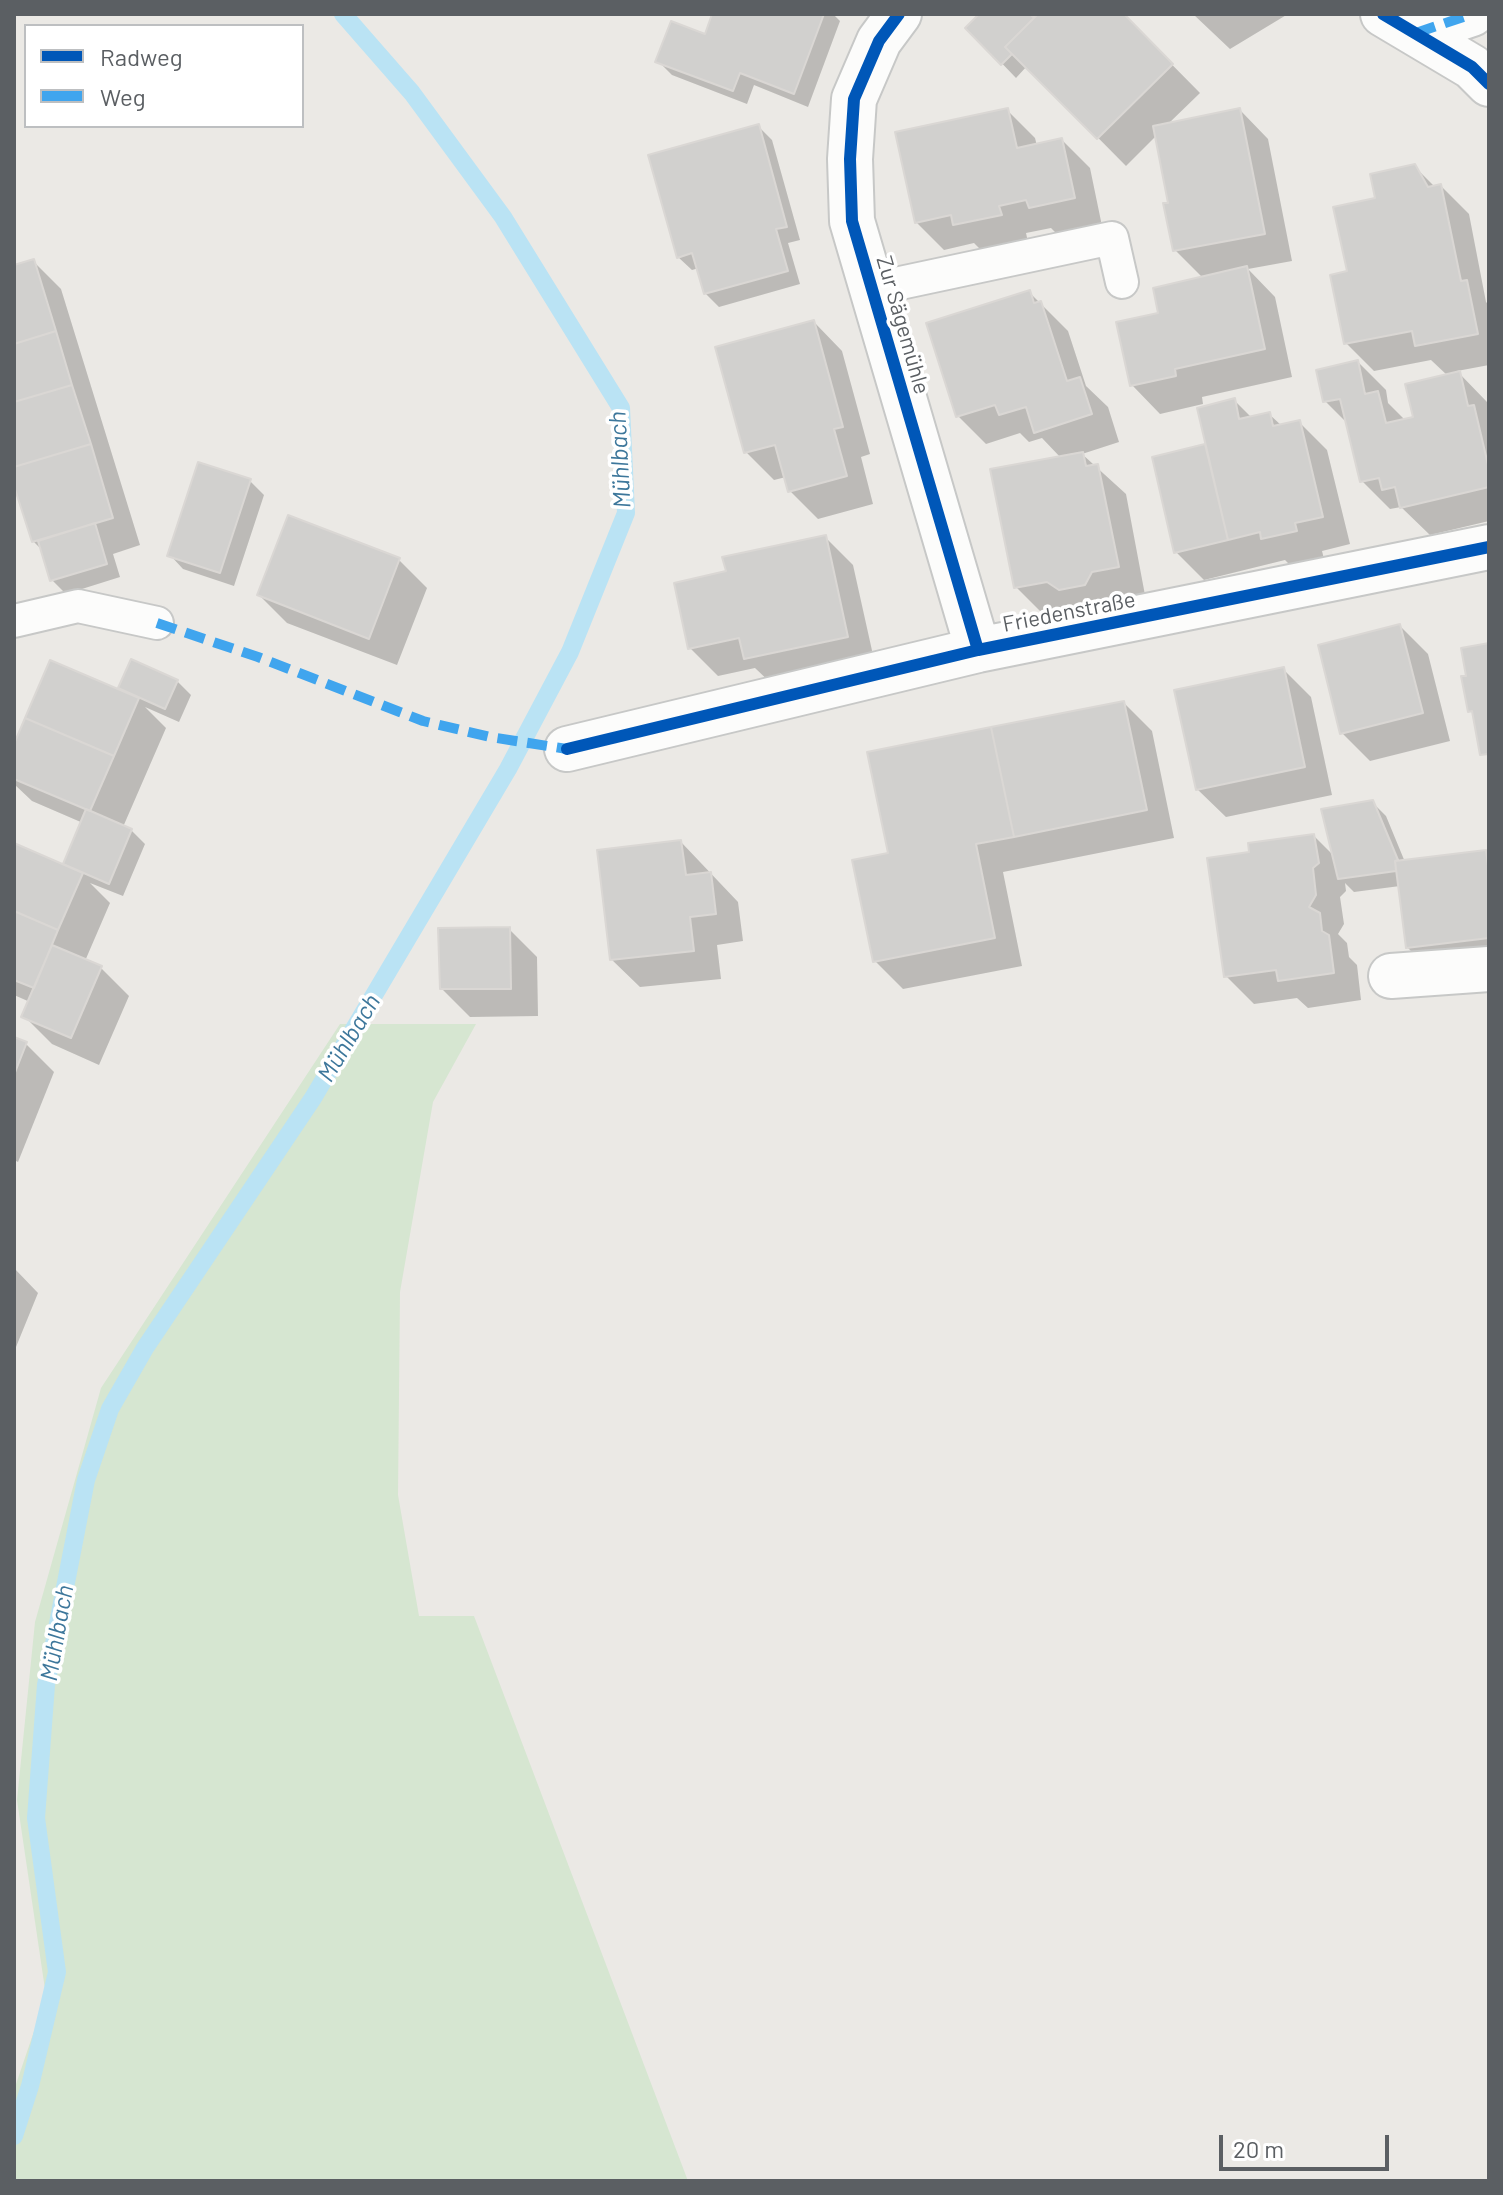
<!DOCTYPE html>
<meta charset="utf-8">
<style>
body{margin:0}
#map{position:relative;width:1503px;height:2195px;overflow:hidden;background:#ebe9e5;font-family:Barlow,sans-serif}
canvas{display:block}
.frame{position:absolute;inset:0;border:16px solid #5b5f63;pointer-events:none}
.legend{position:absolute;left:24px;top:24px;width:280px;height:104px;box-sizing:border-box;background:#fff;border:2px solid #bdbfc1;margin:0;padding:10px 14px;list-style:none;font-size:24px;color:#5b5f63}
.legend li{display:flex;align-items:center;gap:16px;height:40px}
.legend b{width:40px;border:2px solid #bdbfc1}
.scale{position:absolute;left:1219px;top:2135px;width:170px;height:36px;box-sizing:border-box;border:4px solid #5b5f63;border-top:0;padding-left:10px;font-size:24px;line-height:28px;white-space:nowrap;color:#5b5f63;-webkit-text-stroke:6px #fff;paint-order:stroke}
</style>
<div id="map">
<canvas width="1503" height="2195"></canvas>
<div class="frame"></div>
<ul class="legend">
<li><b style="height:10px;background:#0057b8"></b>Radweg</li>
<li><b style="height:10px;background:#40a5ee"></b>Weg</li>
</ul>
<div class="scale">20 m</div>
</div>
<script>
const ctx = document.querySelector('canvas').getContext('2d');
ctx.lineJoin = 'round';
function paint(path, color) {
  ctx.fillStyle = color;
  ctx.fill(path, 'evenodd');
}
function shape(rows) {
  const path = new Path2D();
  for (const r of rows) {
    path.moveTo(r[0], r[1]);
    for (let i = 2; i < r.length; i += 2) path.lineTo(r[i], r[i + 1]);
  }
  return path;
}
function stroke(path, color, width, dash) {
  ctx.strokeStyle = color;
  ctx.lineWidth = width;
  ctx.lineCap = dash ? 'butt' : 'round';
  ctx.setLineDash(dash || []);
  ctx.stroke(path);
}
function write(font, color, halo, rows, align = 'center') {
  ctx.font = font + ' Barlow,sans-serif';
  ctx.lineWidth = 7;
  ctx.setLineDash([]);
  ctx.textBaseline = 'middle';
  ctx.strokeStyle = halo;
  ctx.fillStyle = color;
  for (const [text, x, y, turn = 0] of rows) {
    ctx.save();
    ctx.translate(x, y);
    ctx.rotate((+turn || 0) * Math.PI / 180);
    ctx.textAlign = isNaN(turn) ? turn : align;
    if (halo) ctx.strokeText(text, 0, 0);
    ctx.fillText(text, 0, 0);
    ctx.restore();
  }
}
const green = shape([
 [340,1024,476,1024,433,1102,400,1292,398,1495,419,1616,474,1616,688,2181,14,2181,14,2090,46,1996,17,1800,35,1622,101,1388]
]);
const shadow = shape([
 [714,14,833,14,840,21,808,107,754,85,747,104,672,75,658,61,706,36],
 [982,14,1027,14,1034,21,1042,14,1122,14,1200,93,1167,125,1240,110,1268,139,1292,261,1248,269,1275,297,1292,377,1202,397,1203,404,1160,414,1132,385,1161,314,1203,278,1175,250,1171,204,1157,135,1126,166,1027,66,1016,78,968,28],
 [1193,14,1288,14,1230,49],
 [1007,110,1035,138,1037,146,1062,140,1090,168,1102,226,1058,235,1051,228,1026,233,1028,242,983,252,974,243,944,250,916,222],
 [758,126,772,140,800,240,788,243,800,284,719,307,705,293,699,268,692,270,678,257],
 [1414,166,1435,187,1441,186,1469,214,1486,302,1489,305,1489,365,1457,371,1487,402,1489,409,1489,521,1430,535,1401,507,1390,509,1362,481,1348,424,1325,401,1358,362,1386,390,1388,403,1405,420,1415,418,1448,376,1431,360,1374,371,1346,343,1350,273,1377,200],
 [33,261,61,289,140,545,113,554,120,577,66,594,52,580,43,551,33,541,14,478,14,267],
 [1029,292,1068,331,1086,386,1108,407,1119,442,1082,454,1126,494,1145,595,1044,615,1016,587,1061,458,1042,438,1029,442,1020,433,986,444,958,416],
 [814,322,842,351,870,454,861,457,873,504,818,519,790,491,786,477,774,480,746,452],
 [1234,400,1252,418,1269,414,1282,426,1299,422,1327,450,1350,544,1322,551,1324,559,1291,566,1285,560,1204,580,1176,552,1154,458,1208,446],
 [250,481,264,495,234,586,183,569,170,555],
 [825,537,853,565,875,664,774,686,755,668,718,676,690,648,729,573],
 [399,560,427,588,397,665,287,623,259,595],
 [1400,626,1428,654,1450,741,1370,761,1342,733],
 [1283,669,1311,697,1332,795,1226,817,1197,789],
 [177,681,191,695,179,722,145,707,166,728,123,827,131,830,145,844,123,896,90,883,110,903,85,961,101,968,129,996,99,1065,52,1044,24,1016,30,1002,14,995,14,845,64,867,83,823,32,801,14,784,14,749,128,695,121,688],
 [1124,703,1152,731,1174,838,1003,872,1022,966,903,989,875,961,890,854],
 [1372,802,1386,816,1405,862,1485,852,1489,856,1489,969,1436,976,1408,948,1400,886,1354,892,1345,883,1346,891,1340,897,1344,924,1338,934,1347,943,1349,957,1357,965,1361,1000,1308,1008,1297,998,1254,1004,1226,976,1251,853,1314,836,1335,857],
 [681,842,738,902,743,941,717,945,721,979,640,987,611,959],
 [509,929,537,957,538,1016,470,1017,442,989],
 [14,1039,26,1044,54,1072,18,1162,14,1160],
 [14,1268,38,1293,16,1347,14,1346]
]);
const stream = shape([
 [14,2136,30,2086,57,1972,36,1818,46,1685,86,1480,110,1409,145,1348,313,1098,508,769,570,652,626,513,621,408,503,217,412,93,343,14]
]);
const building = shape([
 [712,14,824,14,794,94,740,73,733,91,655,62,671,21,705,34,712,14],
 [979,14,1030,14,1034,18,1005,47,1012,54,1001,65,965,28,979,14],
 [1038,14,1124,14,1173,64,1097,139,1005,47,1038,14],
 [1008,108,1017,148,1062,138,1075,198,1029,208,1026,200,999,206,1002,215,953,225,951,215,915,223,895,132,1008,108],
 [1240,108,1265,234,1173,251,1163,203,1168,203,1153,126,1240,108],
 [759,124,787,227,776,229,788,271,704,294,692,253,677,258,648,155,759,124],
 [1415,164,1428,187,1441,184,1461,281,1467,280,1478,334,1415,346,1412,331,1344,344,1330,275,1347,271,1333,207,1375,198,1370,174,1415,164],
 [34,259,56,331,14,344,14,265,34,259],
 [1247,266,1265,349,1175,369,1176,376,1130,386,1116,322,1158,313,1153,288,1247,266],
 [1030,290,1034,303,1041,301,1067,381,1080,377,1092,414,1034,433,1026,407,999,415,995,405,956,417,926,323,1030,290],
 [814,320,843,427,834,429,847,476,788,492,775,445,744,453,715,347,814,320],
 [56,331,72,385,14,402,14,344,56,331],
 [1358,360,1365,394,1378,391,1386,423,1413,417,1405,384,1460,371,1468,406,1474,405,1489,469,1489,487,1400,508,1395,487,1382,490,1379,478,1360,482,1340,399,1323,402,1316,370,1358,360],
 [72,385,91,444,14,467,14,402,72,385],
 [1235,398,1239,419,1270,412,1273,426,1300,420,1323,517,1295,523,1297,531,1261,539,1260,532,1228,540,1197,408,1235,398],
 [91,444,113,518,32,542,14,486,14,467,91,444],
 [1205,444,1228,540,1174,553,1152,457,1205,444],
 [1083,452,1086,466,1098,464,1119,567,1092,572,1085,585,1059,590,1047,582,1014,588,990,469,1083,452],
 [198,462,251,479,220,573,167,556,198,462],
 [288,515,400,558,369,639,257,595,288,515],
 [95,523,107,564,50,581,38,541,95,523],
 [826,535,848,637,744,659,739,638,688,649,674,583,726,571,722,557,826,535],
 [1400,624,1423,713,1340,734,1318,645,1400,624],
 [1489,643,1489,754,1480,755,1472,711,1468,712,1461,676,1466,676,1461,648,1489,643],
 [131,659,178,680,165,709,118,688,131,659],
 [50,660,139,698,114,756,25,718,50,660],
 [1284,667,1305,767,1196,790,1174,690,1284,667],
 [1124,701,1147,810,1014,837,991,727,1124,701],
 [25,718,114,756,90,811,14,779,14,744,25,718],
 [991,727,1014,837,976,844,995,938,873,962,852,860,888,853,867,752,991,727],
 [1373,800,1398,860,1395,861,1396,871,1338,879,1321,809,1373,800],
 [86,809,132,829,109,884,63,864,86,809],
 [1314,834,1319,863,1313,868,1316,895,1309,907,1320,913,1322,931,1329,935,1334,973,1278,981,1276,970,1224,977,1207,858,1249,852,1248,843,1314,834],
 [681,840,686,875,711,872,716,914,690,917,694,951,610,960,597,850,681,840],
 [14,843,83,873,58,930,14,911,14,843],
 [1486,850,1489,874,1489,938,1406,948,1395,861,1486,850],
 [14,911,58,930,34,988,14,980,14,911],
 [510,927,511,989,440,989,438,928,510,927],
 [52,945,102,966,71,1038,21,1017,52,945],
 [14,1037,27,1042,14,1075,14,1037]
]);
const service = shape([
 [872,289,1112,238,1122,282],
 [14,621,78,606,157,623]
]);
const minor = shape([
 [899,14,879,41,854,99,850,159,852,221,978,650],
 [1383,14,1472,67,1489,84],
 [1416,33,1472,14],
 [567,749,978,650,1489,547],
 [1391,976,1489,969]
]);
const quiet = shape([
 [1416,33,1472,14],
 [157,623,258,657,423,721,490,737,567,749,575,747]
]);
const cycleway = shape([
 [899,14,879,41,854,99,850,159,852,221,978,650],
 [1383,14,1472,67,1489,84],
 [567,749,978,650,1489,547]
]);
const streetNames = [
 ["Zur Sägemühle",903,325,74],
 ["Friedenstraße",1069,612,-11]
];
const waterNames = [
 ["Mühlbach",620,460,-93],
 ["Mühlbach",349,1038,-59],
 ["Mühlbach",57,1633,-80]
];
paint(green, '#d6e6d1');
paint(shadow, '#0003');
stroke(stream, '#bae3f4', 18);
paint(building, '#d1d0ce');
stroke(building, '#dad7d4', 2);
stroke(service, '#c7c8c7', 36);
stroke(minor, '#c7c8c7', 48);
stroke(service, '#fcfcfb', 32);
stroke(minor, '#fcfcfb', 44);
stroke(quiet, '#40a5ee', 10, [20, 10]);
stroke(cycleway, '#0057b8', 12);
write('22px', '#5b5f63', '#fff', streetNames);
write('italic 24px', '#3d779b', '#fff', waterNames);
</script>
